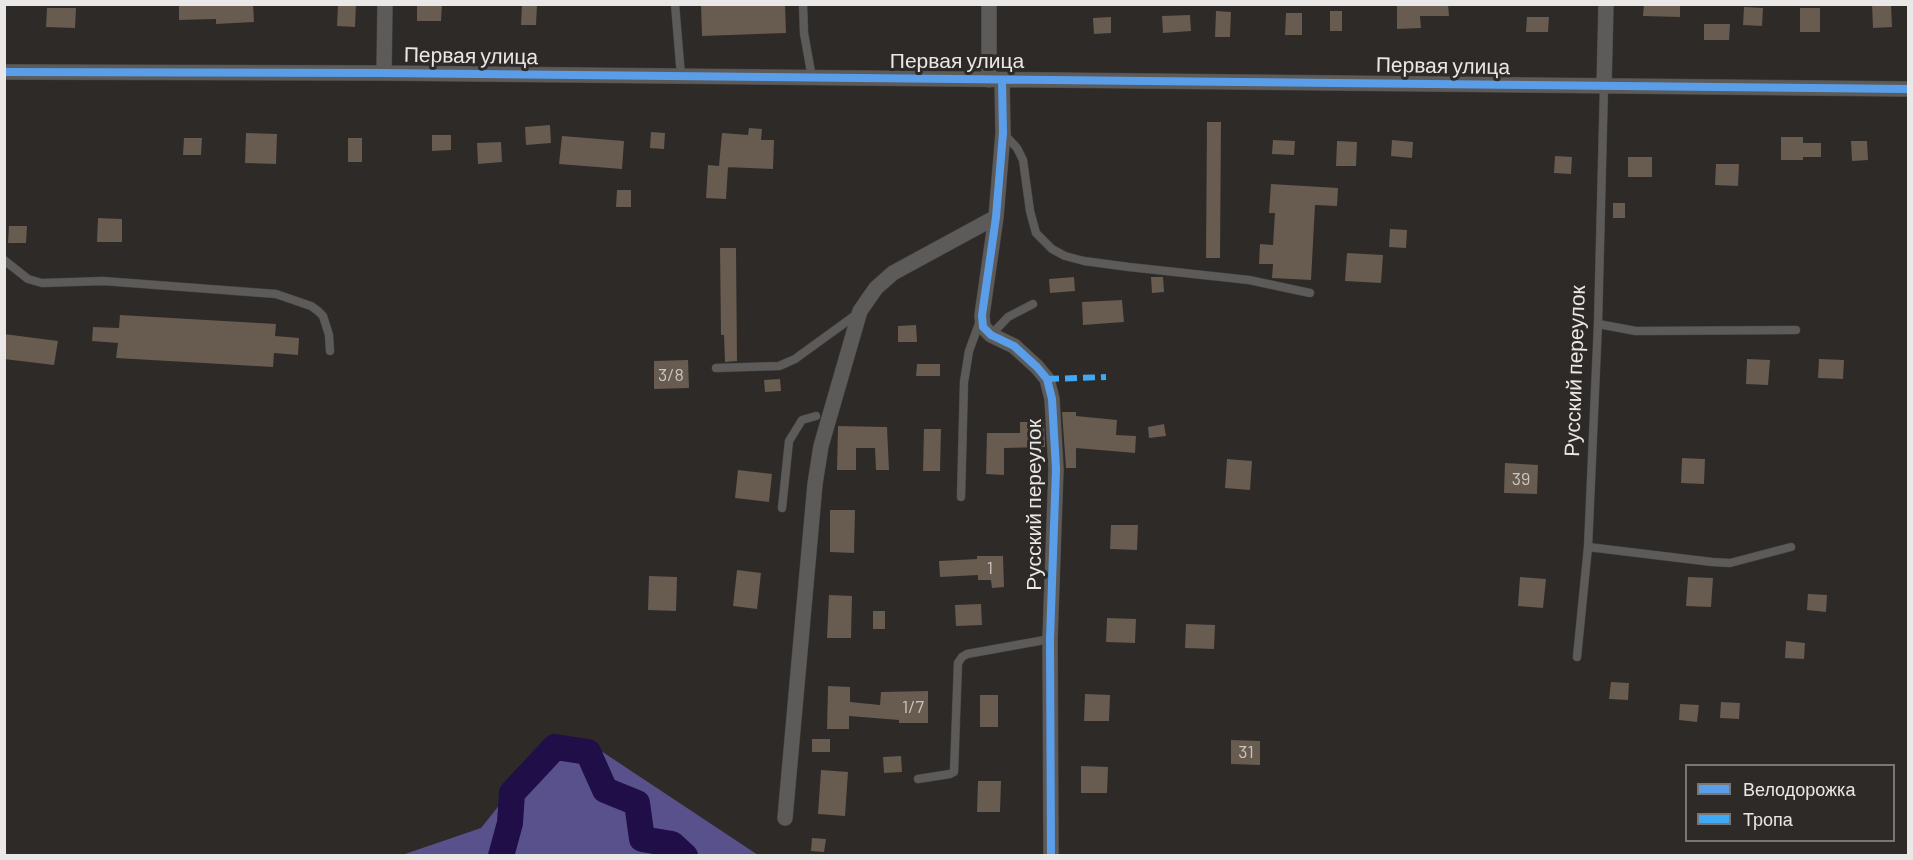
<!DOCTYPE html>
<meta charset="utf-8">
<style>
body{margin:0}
#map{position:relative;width:1913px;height:860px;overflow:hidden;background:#2d2a28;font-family:Barlow,sans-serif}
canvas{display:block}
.frame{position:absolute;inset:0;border:6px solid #eae8e6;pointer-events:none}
.legend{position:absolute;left:1685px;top:764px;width:210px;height:78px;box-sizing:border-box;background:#2e2a27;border:2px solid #797673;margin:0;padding:8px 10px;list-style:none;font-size:18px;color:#eae8e6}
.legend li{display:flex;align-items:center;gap:12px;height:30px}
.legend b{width:30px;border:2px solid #797673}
</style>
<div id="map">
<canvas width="1913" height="860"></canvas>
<div class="frame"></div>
<ul class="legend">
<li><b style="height:8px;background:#5a9eea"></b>Велодорожка</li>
<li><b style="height:8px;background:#3fa9f5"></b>Тропа</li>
</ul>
</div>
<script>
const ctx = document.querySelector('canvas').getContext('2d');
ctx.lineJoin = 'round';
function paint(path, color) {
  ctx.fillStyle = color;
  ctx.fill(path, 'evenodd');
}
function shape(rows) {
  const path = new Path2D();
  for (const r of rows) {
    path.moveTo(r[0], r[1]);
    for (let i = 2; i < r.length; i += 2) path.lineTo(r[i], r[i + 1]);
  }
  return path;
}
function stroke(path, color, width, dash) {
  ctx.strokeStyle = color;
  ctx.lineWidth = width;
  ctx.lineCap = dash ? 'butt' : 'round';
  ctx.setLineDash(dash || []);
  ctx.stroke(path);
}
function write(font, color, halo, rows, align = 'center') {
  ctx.font = font + ' Barlow,sans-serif';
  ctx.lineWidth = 6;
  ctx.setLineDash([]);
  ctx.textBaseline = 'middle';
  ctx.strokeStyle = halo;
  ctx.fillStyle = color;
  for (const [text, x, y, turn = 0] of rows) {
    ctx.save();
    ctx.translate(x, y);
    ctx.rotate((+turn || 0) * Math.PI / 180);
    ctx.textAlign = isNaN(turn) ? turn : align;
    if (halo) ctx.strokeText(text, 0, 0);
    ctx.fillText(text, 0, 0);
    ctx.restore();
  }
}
const forest = shape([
 [571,738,586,741,758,855,402,855,481,828,550,742]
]);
const river = shape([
 [501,856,510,823,512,793,555,747,588,752,605,790,637,803,642,839,672,844,685,856]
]);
const building = shape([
 [179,4,253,4,254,22,216,24,216,19,179,20],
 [338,4,356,4,355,27,337,26],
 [417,4,442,4,441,21,417,21],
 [522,4,537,4,536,25,521,25],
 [701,4,785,4,786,33,702,36],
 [1397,4,1448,4,1449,16,1420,16,1421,28,1397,29],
 [1644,4,1680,4,1680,17,1643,16],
 [1872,4,1891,4,1892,27,1873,28],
 [1744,7,1763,8,1762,26,1743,25],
 [47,8,76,8,75,28,46,27],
 [1800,8,1820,8,1820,32,1800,32],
 [1216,11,1231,12,1230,37,1215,37],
 [1330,11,1342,11,1342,31,1330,31],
 [1286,13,1302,13,1302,35,1285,35],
 [1190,15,1191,31,1163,33,1162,16],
 [1111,17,1111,33,1094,34,1093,18],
 [1527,17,1549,17,1548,32,1526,32],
 [1704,24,1730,24,1729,40,1704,40],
 [1207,122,1221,122,1220,258,1206,258],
 [550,125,551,143,526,145,525,127],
 [749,128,762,129,761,140,774,140,773,169,725,167,728,167,726,199,706,198,708,165,719,166,722,133,748,135],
 [651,132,665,133,664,149,650,148],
 [246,133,277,134,276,164,245,163],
 [432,135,451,135,451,150,432,151],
 [562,136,624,141,622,169,559,164],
 [1781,137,1803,137,1803,143,1821,143,1821,157,1803,157,1803,160,1781,160],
 [184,138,202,138,201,155,183,155],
 [348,138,362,138,362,162,348,162],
 [1273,140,1295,141,1294,155,1272,154],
 [1392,140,1413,142,1412,158,1391,156],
 [1337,141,1357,142,1356,166,1336,166],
 [1851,141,1867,141,1868,160,1852,161],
 [501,142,502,162,478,164,477,143],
 [1555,156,1572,157,1571,174,1554,173],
 [1628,157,1652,157,1652,177,1628,177],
 [1716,164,1739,164,1738,186,1715,185],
 [1271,184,1338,188,1337,206,1315,205,1311,280,1272,278,1273,264,1259,264,1260,244,1273,245,1275,213,1269,213],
 [617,190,631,190,631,207,616,207],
 [1613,203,1625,203,1625,218,1613,218],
 [98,218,122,219,122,242,97,242],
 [9,226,27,226,26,243,8,243],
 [1390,229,1407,230,1406,248,1389,247],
 [720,248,736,248,737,361,725,362,724,335,721,335],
 [1347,253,1383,255,1381,283,1345,281],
 [1074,277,1075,291,1050,293,1049,279],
 [1151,277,1163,277,1164,292,1152,293],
 [1122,300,1124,322,1083,325,1082,302],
 [120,315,276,324,275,336,299,338,298,355,274,353,273,367,116,358,118,343,92,341,93,327,119,328],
 [916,325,917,342,898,342,898,326],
 [4,334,58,341,54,365,4,359],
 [1747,359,1770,360,1768,385,1746,384],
 [1819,359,1844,360,1843,379,1818,378],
 [688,360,689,388,654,389,654,361],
 [917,364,940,364,940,376,916,376],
 [780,379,781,391,765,392,764,380],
 [1062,412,1076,412,1076,416,1117,420,1116,435,1136,436,1135,453,1076,448,1076,468,1066,468],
 [1020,422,1044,422,1045,447,1004,448,1004,475,986,474,987,433,1020,433],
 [1164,424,1166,436,1149,438,1148,427],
 [838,426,887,427,889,470,876,470,875,448,856,448,856,470,837,470],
 [924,429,941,429,940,471,923,471],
 [1682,458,1705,459,1704,484,1681,483],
 [1227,459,1252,461,1250,490,1225,488],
 [1505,463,1538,465,1537,494,1504,493],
 [738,470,772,474,769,502,735,498],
 [830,510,855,510,854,553,830,552],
 [1111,525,1138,525,1137,550,1110,549],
 [977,556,1003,556,1004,587,992,588,991,580,978,580,978,575,940,577,939,561,977,559],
 [737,570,761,573,757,609,733,606],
 [649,576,677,577,676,611,648,610],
 [1520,577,1546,579,1543,608,1518,606],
 [1688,577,1713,578,1711,607,1686,606],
 [1808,594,1827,595,1826,612,1807,610],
 [829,595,852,596,851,638,827,638],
 [981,604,982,625,956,626,955,605],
 [873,611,885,611,885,629,873,629],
 [1107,618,1136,619,1135,643,1106,642],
 [1186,624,1215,625,1214,649,1185,648],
 [1786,641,1805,643,1804,659,1785,658],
 [1611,682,1629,683,1628,700,1609,699],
 [828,686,850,687,850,702,880,705,881,692,928,691,928,723,899,723,899,720,849,716,849,729,827,729],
 [1085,694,1110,695,1109,721,1084,721],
 [980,695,998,695,998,727,980,727],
 [1721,702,1740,703,1739,719,1720,718],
 [1680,704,1699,705,1697,722,1679,720],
 [812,739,830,739,830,752,812,752],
 [1231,740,1260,741,1260,765,1231,764],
 [901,756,902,772,884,773,883,757],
 [1081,766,1108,767,1107,793,1081,793],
 [821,770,848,772,845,816,818,814],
 [978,781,1001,781,1000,812,977,812],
 [812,838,826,839,824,852,811,851]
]);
const service = shape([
 [675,4,681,76],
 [803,4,804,33,812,78],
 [1004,134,1017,148,1023,160,1030,211,1036,233,1052,249,1065,256,1084,261,1129,267,1249,280,1310,293],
 [4,260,28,279,42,283,103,281,276,294,311,306,318,311,323,316,329,335,330,351],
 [1598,324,1636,331,1796,330],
 [991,335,1008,317,1033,304],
 [716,368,779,366,786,363,795,359,857,314],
 [961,497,964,382,969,351,980,321],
 [782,508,789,441,802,420,816,416],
 [1588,547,1712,562,1730,563,1791,547],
 [1577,657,1588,547,1598,324,1604,86],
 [918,779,950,774,954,772,958,663,962,657,967,654,1050,639]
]);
const minor = shape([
 [4,72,384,73,1908,89],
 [384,73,385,4],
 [989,80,989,4],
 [1002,80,1003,133,996,217,982,315,983,327,991,335,1014,346,1037,367,1047,379,1052,399,1056,469,1050,639,1051,856],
 [1604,86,1606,4],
 [785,818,815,484,821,446,860,311,876,288,893,273,996,217]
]);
const quiet = shape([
 [1047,379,1106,377]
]);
const cycleway = shape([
 [4,72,384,73,1908,89],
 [1002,80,1003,133,996,217,982,315,983,327,991,335,1014,346,1037,367,1047,379,1052,399,1056,469,1050,639,1051,856]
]);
const numberNames = [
 ["3/8",671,375],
 ["39",1521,479],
 ["1",990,568],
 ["1/7",913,707],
 ["31",1246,752]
];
const streetNames = [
 ["Первая улица",471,56,1],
 ["Первая улица",957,61],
 ["Первая улица",1443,66,1],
 ["Русский переулок",1575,371,-88],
 ["Русский переулок",1034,505,-90]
];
paint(forest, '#59518b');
stroke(river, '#1f0e47', 26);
paint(building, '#685b4f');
stroke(service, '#474543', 9);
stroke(minor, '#474543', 16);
stroke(service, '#5c5b59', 8);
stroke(minor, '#5c5b59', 15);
stroke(quiet, '#3fa9f5', 6, [12, 6]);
stroke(cycleway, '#5a9eea', 8);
write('18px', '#cac5c0', null, numberNames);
write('21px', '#eae8e6', '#2e2a27', streetNames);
</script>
